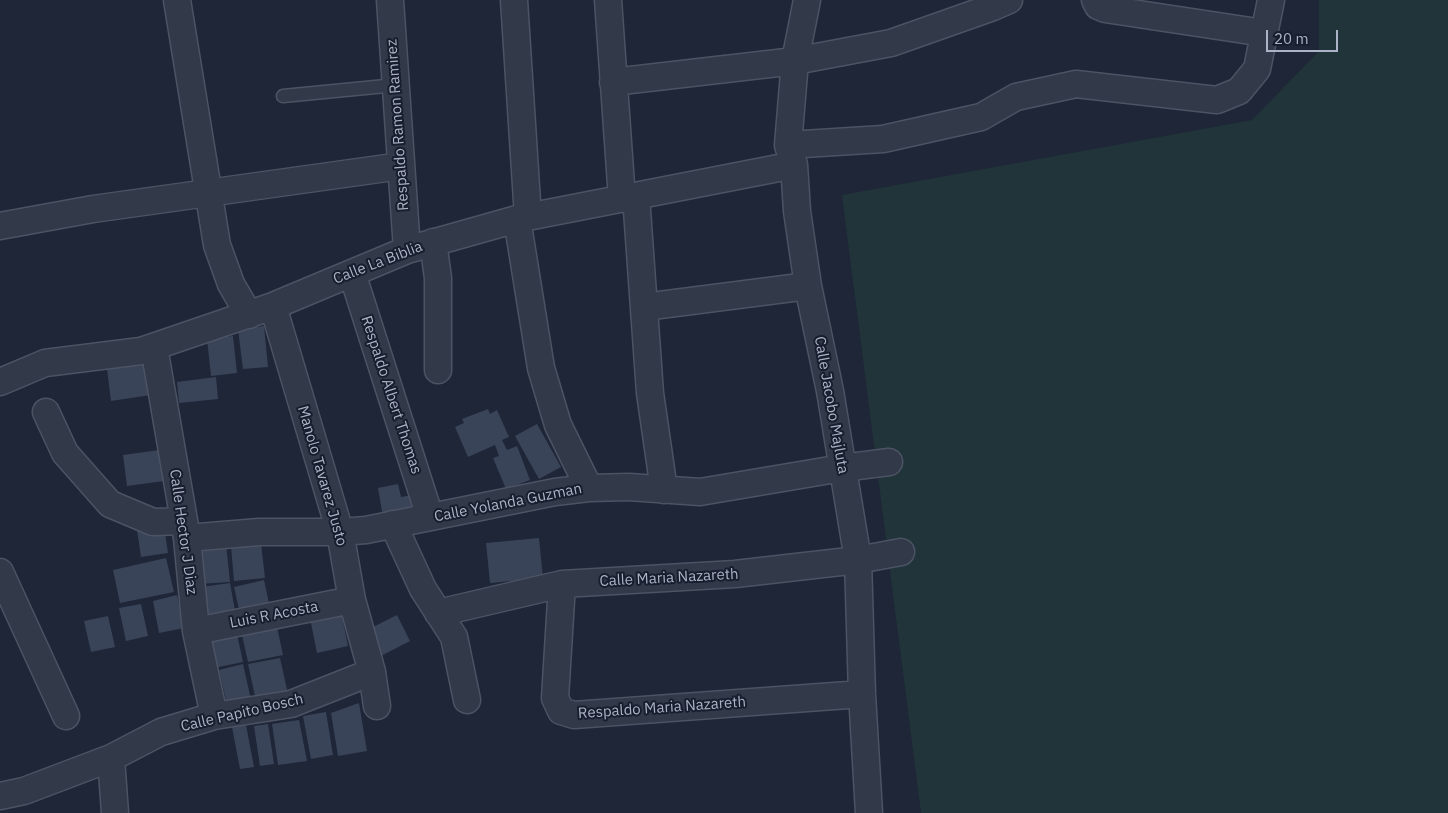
<!DOCTYPE html>
<style>
body{margin:0}
#map{position:relative;width:1448px;height:813px;overflow:hidden;background:#1e2638;font-family:"IBM Plex Sans",sans-serif}
canvas{display:block}
.scale{position:absolute;left:1266px;top:30px;width:72px;height:22px;box-sizing:border-box;border:2px solid #acb3c6;border-top:0;padding-left:6px;font-size:15px;line-height:18px;white-space:nowrap;color:#acb3c6;-webkit-text-stroke:4px #171e2d;paint-order:stroke}
</style>
<div id="map">
<canvas width="1448" height="813"></canvas>
<div class="scale">20 m</div>
</div>
<script>
const ctx = document.querySelector('canvas').getContext('2d');
ctx.lineJoin = 'round';
function paint(path, color) {
  ctx.fillStyle = color;
  ctx.fill(path, 'evenodd');
}
function shape(rows) {
  const path = new Path2D();
  for (const r of rows) {
    path.moveTo(r[0], r[1]);
    for (let i = 2; i < r.length; i += 2) path.lineTo(r[i], r[i + 1]);
  }
  return path;
}
function stroke(path, color, width, dash) {
  ctx.strokeStyle = color;
  ctx.lineWidth = width;
  ctx.lineCap = dash ? 'butt' : 'round';
  ctx.setLineDash(dash || []);
  ctx.stroke(path);
}
function write(font, color, halo, rows, align = 'center') {
  ctx.font = font + ' "IBM Plex Sans",sans-serif';
  ctx.lineWidth = 4;
  ctx.setLineDash([]);
  ctx.textBaseline = 'middle';
  ctx.strokeStyle = halo;
  ctx.fillStyle = color;
  for (const [text, x, y, turn = 0] of rows) {
    ctx.save();
    ctx.translate(x, y);
    ctx.rotate((+turn || 0) * Math.PI / 180);
    ctx.textAlign = isNaN(turn) ? turn : align;
    if (halo) ctx.strokeText(text, 0, 0);
    ctx.fillText(text, 0, 0);
    ctx.restore();
  }
}
const green = shape([
 [1319,0,1448,0,1448,813,921,813,842,195,1252,120,1319,51]
]);
const building = shape([
 [264,326,268,367,243,369,238,329],
 [233,336,237,373,211,376,207,339],
 [146,364,151,395,111,401,107,369],
 [216,377,218,399,179,403,177,382],
 [488,409,490,414,497,410,509,437,502,440,507,450,517,446,530,480,506,489,493,458,499,456,495,445,468,457,455,427,464,423,462,419],
 [537,424,561,467,539,479,515,436],
 [159,450,164,481,127,486,123,455],
 [398,484,401,497,413,495,417,517,384,523,378,488],
 [164,526,168,553,141,557,137,530],
 [539,538,543,578,490,583,486,543],
 [226,543,230,582,199,584,195,546],
 [261,543,265,578,234,581,231,546],
 [166,558,174,592,120,603,113,570],
 [264,580,270,608,240,614,234,587],
 [230,583,236,616,207,621,201,587],
 [177,595,184,628,159,633,153,601],
 [141,604,148,636,126,641,119,608],
 [341,612,348,646,317,653,310,618],
 [397,615,410,641,377,658,363,632],
 [108,616,115,647,91,652,84,621],
 [277,627,283,655,248,662,242,635],
 [237,634,243,662,214,668,209,640],
 [280,658,288,694,256,701,248,664],
 [243,664,252,704,228,709,219,670],
 [359,703,367,751,338,756,331,713],
 [326,712,333,755,311,759,303,716],
 [299,720,307,761,278,765,272,724],
 [268,724,274,764,260,766,254,726],
 [246,725,254,767,240,769,232,727]
]);
const lane = shape([
 [283,96,396,85]
]);
const street = shape([
 [177,0,217,245,231,284,249,315],
 [390,0,407,250],
 [514,0,528,217],
 [608,0,622,199],
 [807,0,795,61,788,145,794,165,797,211,808,286,830,391,858,560,862,694,869,813],
 [1095,0,1098,6,1105,9,1264,33],
 [613,82,795,61,891,43,993,7,1009,0],
 [788,145,883,139,981,117,1016,97,1076,84,1217,100,1239,91,1257,69,1271,0],
 [636,196,650,393,664,490],
 [517,219,541,368,558,425,589,488],
 [0,226,93,209,401,166],
 [433,242,438,278,438,370],
 [352,273,430,517],
 [273,306,340,532,352,600,372,672,377,706],
 [644,307,808,286],
 [154,347,187,538,196,631,214,716],
 [0,382,45,363,141,351,273,306,407,250,517,219,794,165],
 [46,412,65,453,110,504,153,522,184,521],
 [393,524,423,589,454,637,467,700],
 [187,538,259,532,340,532,366,530,555,492,589,488,629,487,700,492,842,468,889,462],
 [0,572,66,716],
 [562,584,555,698,561,711,574,715,862,694],
 [438,613,562,584,735,574,858,560,901,552],
 [196,631,352,600],
 [111,758,115,813],
 [0,796,24,791,111,758,161,732,214,716,291,704,372,672]
]);
const streetNames = [
 ["Respaldo Ramon Ramirez",398,125,-94],
 ["Calle La Biblia",378,263,-21],
 ["Respaldo Albert Thomas",391,395,72],
 ["Calle Jacobo Majluta",831,405,80],
 ["Manolo Tavarez Justo",322,476,74],
 ["Calle Yolanda Guzman",508,503,-11],
 ["Calle Hector J Diaz",183,532,82],
 ["Calle Maria Nazareth",669,578,-3],
 ["Luis R Acosta",274,615,-11],
 ["Respaldo Maria Nazareth",662,708,-4],
 ["Calle Papito Bosch",242,713,-13]
];
paint(green, '#203439');
paint(building, '#3a4459');
stroke(lane, '#4c5364', 15);
stroke(street, '#4c5364', 29);
stroke(lane, '#323949', 12);
stroke(street, '#323949', 26);
write('15px', '#acb3c6', '#171e2d', streetNames);
</script>
